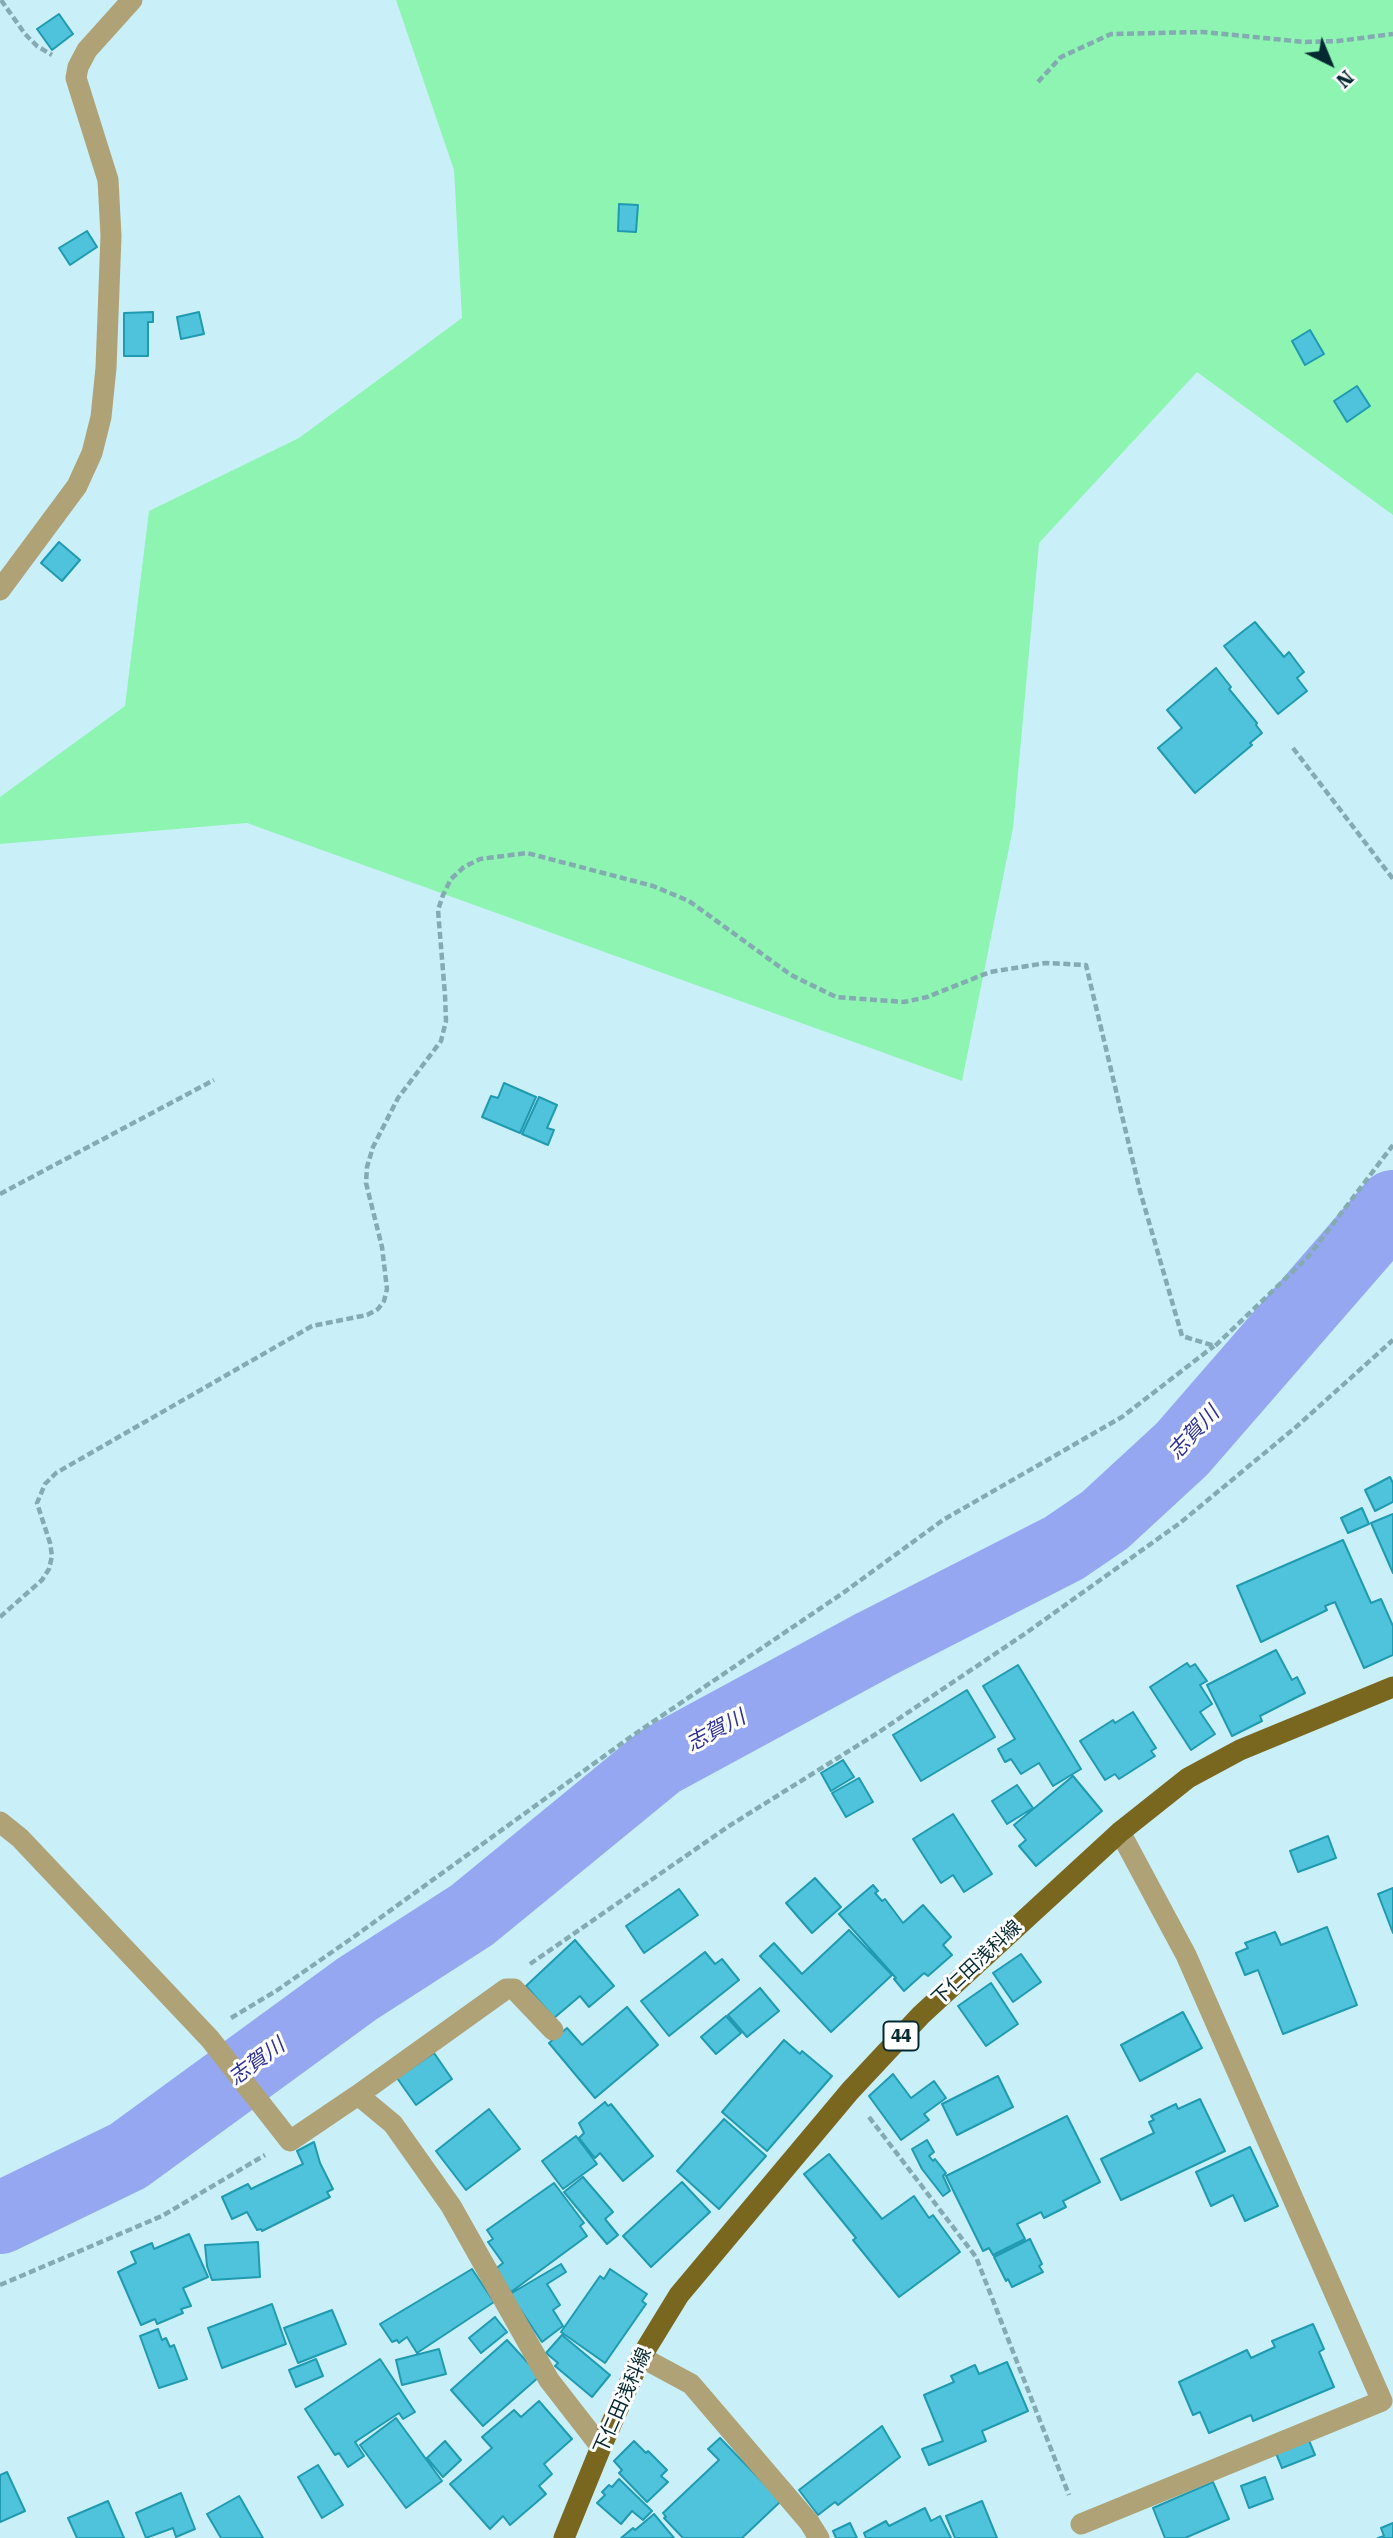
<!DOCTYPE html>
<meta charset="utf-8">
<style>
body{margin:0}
#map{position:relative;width:1393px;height:2538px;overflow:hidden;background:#c9f0f9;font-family:"Roboto Serif",serif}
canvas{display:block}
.north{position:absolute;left:1295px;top:28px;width:70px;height:70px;-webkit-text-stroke:5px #fff;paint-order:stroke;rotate:137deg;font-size:19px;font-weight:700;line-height:28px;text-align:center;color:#052930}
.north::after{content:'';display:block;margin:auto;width:24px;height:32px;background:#052930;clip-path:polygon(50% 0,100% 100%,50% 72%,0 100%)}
</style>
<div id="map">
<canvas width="1393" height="2538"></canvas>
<div class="north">N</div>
</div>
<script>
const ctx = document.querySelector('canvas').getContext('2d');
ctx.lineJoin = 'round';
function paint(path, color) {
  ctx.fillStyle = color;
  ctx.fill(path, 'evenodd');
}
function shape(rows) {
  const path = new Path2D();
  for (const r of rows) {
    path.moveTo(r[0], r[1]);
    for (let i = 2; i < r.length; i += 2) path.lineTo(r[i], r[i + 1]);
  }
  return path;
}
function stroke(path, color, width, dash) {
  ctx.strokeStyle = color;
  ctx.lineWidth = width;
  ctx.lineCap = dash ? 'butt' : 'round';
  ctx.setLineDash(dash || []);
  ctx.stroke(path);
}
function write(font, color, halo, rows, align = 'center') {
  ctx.font = font + ' "Roboto Serif","Noto Sans JP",serif';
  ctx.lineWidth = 6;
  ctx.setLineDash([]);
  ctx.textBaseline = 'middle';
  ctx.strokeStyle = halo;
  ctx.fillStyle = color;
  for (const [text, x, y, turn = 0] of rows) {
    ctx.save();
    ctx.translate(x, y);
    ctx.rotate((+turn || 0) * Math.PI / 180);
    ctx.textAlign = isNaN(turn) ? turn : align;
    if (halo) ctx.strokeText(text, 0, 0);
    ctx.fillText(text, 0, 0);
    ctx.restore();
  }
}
const green = shape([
 [396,0,1393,0,1393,515,1197,372,1039,543,1013,828,962,1081,247,823,0,844,0,797,125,706,149,511,299,438,462,318,454,170]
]);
const river = shape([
 [0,2218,128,2156,357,1989,472,1915,660,1761,874,1645,1064,1548,1105,1520,1182,1449,1393,1206]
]);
const building = shape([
 [59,14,73,34,52,50,37,29,59,14],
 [619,204,638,205,636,232,618,231,619,204],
 [87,231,97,247,70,265,59,248,87,231],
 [153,312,153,322,148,322,148,356,124,356,124,313,153,312],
 [199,312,204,334,181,339,177,317,199,312],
 [1310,330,1324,354,1305,365,1292,341,1310,330],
 [1357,386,1370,406,1347,422,1334,401,1357,386],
 [59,542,80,560,62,581,41,563,59,542],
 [1255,622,1284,657,1289,652,1304,672,1297,678,1307,691,1278,714,1224,646,1255,622],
 [1216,668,1231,687,1229,689,1257,723,1256,725,1262,733,1250,743,1252,745,1195,793,1158,748,1182,728,1167,710,1216,668],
 [504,1083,536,1097,520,1133,482,1117,491,1096,498,1098,504,1083],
 [539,1097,557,1105,547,1128,554,1130,548,1145,522,1134,539,1097],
 [1390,1477,1393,1483,1393,1502,1375,1511,1365,1490,1390,1477],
 [1362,1508,1369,1524,1348,1533,1341,1518,1362,1508],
 [1393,1514,1393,1573,1371,1523,1393,1514],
 [1343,1540,1371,1603,1381,1599,1393,1626,1393,1655,1364,1668,1335,1602,1325,1606,1327,1610,1261,1642,1237,1586,1343,1540],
 [1276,1650,1292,1680,1297,1677,1305,1693,1260,1716,1262,1721,1232,1736,1207,1685,1276,1650],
 [1187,1663,1190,1667,1195,1664,1207,1681,1200,1685,1212,1704,1200,1712,1215,1734,1191,1750,1150,1687,1187,1663],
 [1018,1665,1081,1769,1053,1786,1039,1763,1021,1774,1011,1759,1005,1762,998,1749,1015,1739,983,1686,1018,1665],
 [967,1690,995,1737,921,1781,893,1735,967,1690],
 [1133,1712,1156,1748,1151,1751,1155,1756,1119,1779,1115,1774,1105,1780,1080,1741,1113,1720,1115,1723,1133,1712],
 [843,1760,854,1777,831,1791,821,1773,843,1760],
 [1073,1776,1102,1811,1036,1866,1019,1846,1026,1840,1014,1825,1073,1776],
 [859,1778,873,1802,846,1817,832,1793,859,1778],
 [1017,1785,1033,1808,1007,1824,992,1801,1017,1785],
 [953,1814,992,1874,964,1892,953,1875,941,1883,913,1839,953,1814],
 [1328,1836,1336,1858,1298,1872,1290,1851,1328,1836],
 [815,1878,841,1907,812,1933,786,1903,815,1878],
 [873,1885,878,1891,875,1893,882,1901,885,1899,903,1923,923,1905,951,1937,943,1945,952,1955,928,1976,924,1973,904,1991,894,1979,896,1978,839,1914,873,1885],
 [1393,1888,1393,1933,1378,1894,1393,1888],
 [679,1889,698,1915,644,1953,626,1926,679,1889],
 [1327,1927,1357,2005,1283,2034,1258,1970,1245,1975,1236,1953,1248,1948,1245,1943,1275,1932,1281,1945,1327,1927],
 [849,1930,892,1975,831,2032,760,1956,774,1943,802,1974,849,1930],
 [575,1940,614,1986,589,2007,580,1996,554,2018,526,1986,575,1940],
 [705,1952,715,1964,722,1959,739,1980,669,2036,641,2001,705,1952],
 [1021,1954,1041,1982,1013,2002,993,1973,1021,1954],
 [991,1983,1018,2024,986,2046,958,2006,991,1983],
 [760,1988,779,2011,747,2037,728,2015,760,1988],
 [627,2007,658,2045,595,2098,549,2043,567,2028,582,2045,627,2007],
 [1183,2012,1202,2048,1140,2081,1121,2045,1183,2012],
 [726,2016,741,2033,716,2054,701,2037,726,2016],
 [784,2040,800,2054,802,2051,832,2076,767,2151,722,2112,784,2040],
 [434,2053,452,2079,416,2105,397,2078,434,2053],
 [893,2074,911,2098,934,2081,946,2098,924,2114,929,2120,901,2140,869,2096,893,2074],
 [998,2076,1013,2107,957,2135,942,2104,998,2076],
 [1200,2099,1225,2151,1121,2200,1101,2159,1154,2133,1149,2122,1154,2120,1151,2116,1176,2104,1178,2109,1200,2099],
 [605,2102,608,2106,611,2104,653,2156,623,2181,600,2153,595,2158,579,2138,584,2133,579,2123,605,2102],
 [489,2109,520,2149,466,2190,436,2151,489,2109],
 [1067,2116,1100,2182,1063,2201,1066,2207,1044,2218,1041,2212,1017,2224,1025,2239,993,2255,989,2248,983,2251,946,2176,1067,2116],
 [724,2119,766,2156,719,2209,677,2171,724,2119],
 [576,2136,597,2164,563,2189,542,2161,576,2136],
 [927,2140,934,2152,929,2156,933,2161,935,2159,946,2173,943,2176,950,2191,943,2196,922,2169,912,2149,927,2140],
 [314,2142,320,2163,333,2189,327,2192,330,2197,262,2231,261,2229,257,2230,247,2212,232,2219,222,2197,248,2184,251,2189,303,2164,297,2151,314,2142],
 [1250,2147,1278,2206,1245,2221,1233,2195,1211,2206,1196,2172,1250,2147],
 [829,2154,882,2219,914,2196,929,2218,933,2215,960,2252,899,2297,853,2240,856,2238,804,2174,829,2154],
 [583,2177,613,2212,605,2219,618,2235,607,2244,564,2192,583,2177],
 [682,2182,710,2212,651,2267,623,2236,682,2182],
 [554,2183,584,2223,580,2226,587,2236,511,2292,494,2270,503,2263,488,2242,493,2239,487,2230,554,2183],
 [189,2234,208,2277,183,2288,191,2306,181,2309,183,2313,157,2324,155,2319,141,2325,118,2272,136,2263,131,2252,152,2243,154,2249,189,2234],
 [1030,2239,1042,2264,1039,2266,1043,2272,1012,2287,1008,2279,1006,2281,994,2257,1030,2239],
 [258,2242,260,2277,212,2280,207,2266,205,2245,258,2242],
 [561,2264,566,2272,547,2284,560,2305,553,2310,563,2326,542,2342,510,2294,561,2264],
 [472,2269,494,2302,417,2353,407,2337,399,2343,397,2340,392,2342,380,2324,472,2269],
 [610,2269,647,2294,642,2301,646,2304,605,2363,561,2332,600,2276,604,2279,610,2269],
 [272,2304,286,2344,222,2368,208,2328,272,2304],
 [332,2310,346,2344,298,2363,284,2328,332,2310],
 [495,2317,507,2332,481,2353,469,2338,495,2317],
 [1313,2324,1324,2349,1319,2352,1334,2387,1253,2421,1251,2415,1209,2433,1200,2412,1193,2415,1179,2382,1247,2350,1251,2358,1275,2347,1272,2341,1313,2324],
 [158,2329,162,2340,166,2338,170,2347,174,2345,187,2379,159,2388,140,2336,158,2329],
 [562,2335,610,2375,592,2397,555,2366,558,2363,546,2353,562,2335],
 [507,2340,540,2376,483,2426,451,2390,507,2340],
 [439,2349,446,2374,402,2385,396,2360,439,2349],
 [316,2359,323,2376,296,2387,289,2370,316,2359],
 [380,2359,415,2412,403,2419,399,2413,355,2442,364,2456,348,2467,339,2453,335,2455,305,2409,380,2359],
 [1007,2362,1028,2411,982,2431,986,2441,929,2465,922,2449,943,2441,924,2395,954,2382,951,2376,975,2365,979,2374,1007,2362],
 [539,2401,572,2439,544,2464,552,2474,539,2486,546,2494,510,2525,503,2516,490,2529,450,2484,492,2448,482,2437,514,2410,521,2417,539,2401],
 [396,2418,442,2481,406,2508,360,2445,396,2418],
 [882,2426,900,2457,838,2505,835,2502,818,2515,799,2490,882,2426],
 [1306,2433,1315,2455,1282,2468,1273,2446,1306,2433],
 [720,2438,781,2501,742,2538,683,2538,664,2518,666,2517,663,2513,719,2460,708,2449,720,2438],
 [445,2441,461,2460,443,2477,427,2458,445,2441],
 [634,2441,646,2453,648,2451,667,2470,661,2476,668,2482,647,2502,619,2473,622,2470,614,2461,634,2441],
 [318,2465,343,2505,322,2518,298,2477,318,2465],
 [7,2472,25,2511,0,2522,0,2475,7,2472],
 [1265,2477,1273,2499,1249,2508,1241,2486,1265,2477],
 [619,2479,652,2511,643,2520,632,2511,621,2524,597,2503,605,2495,602,2492,609,2485,612,2487,619,2479],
 [1213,2482,1229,2519,1185,2538,1165,2538,1153,2508,1213,2482],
 [181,2493,195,2529,176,2537,173,2528,146,2538,136,2513,181,2493],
 [239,2496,241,2499,263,2538,221,2538,207,2514,239,2496],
 [108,2501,124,2538,77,2538,68,2518,108,2501],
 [982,2501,997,2538,955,2538,946,2516,982,2501],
 [925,2508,931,2521,940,2516,951,2538,866,2538,864,2533,886,2521,889,2526,925,2508],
 [654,2514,674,2538,621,2538,633,2528,635,2530,654,2514],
 [850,2523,857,2538,836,2538,833,2531,850,2523],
 [1393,2523,1393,2538,1378,2538,1384,2536,1381,2528,1393,2523]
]);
const path = shape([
 [1,0,25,34,37,46,52,55],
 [1038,82,1061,57,1111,34,1203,32,1305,42,1338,41,1393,34],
 [1293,748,1393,879],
 [0,1194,214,1080],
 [0,1617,42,1580,49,1569,52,1556,50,1543,37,1503,45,1484,56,1473,312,1326,367,1315,378,1309,384,1301,387,1289,382,1247,366,1183,367,1167,373,1147,398,1098,441,1041,446,1021,445,995,438,910,443,895,451,879,464,867,480,859,527,853,653,886,689,901,791,975,836,997,904,1002,927,997,990,972,1046,963,1086,965,1140,1191,1182,1336,1215,1346,1308,1257,1393,1145],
 [530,1964,729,1826,876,1734,1026,1633,1180,1523,1296,1427,1393,1340],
 [231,2018,276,1991,355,1936,632,1736,843,1593,943,1520,1122,1417,1214,1346],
 [869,2117,976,2257,1069,2495],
 [0,2285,162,2216,265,2155]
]);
const lane = shape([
 [641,2357,691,2384,809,2522,819,2538]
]);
const street = shape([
 [0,590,77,486,92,453,101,417,106,368,111,236,108,180,76,78,78,67,87,50,132,0],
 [0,1822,20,1838,210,2039,290,2141,358,2095,393,2124,451,2206,549,2380,601,2447],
 [358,2095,506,1989,514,1989,553,2030],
 [1081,2524,1382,2401,1186,1955,1120,1832]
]);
const primary = shape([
 [564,2538,601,2447,641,2357,679,2295,850,2091,921,2015,1120,1832,1188,1778,1240,1750,1393,1687]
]);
const shields = [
 [901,2036,35]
];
const shieldNames = [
 ["44",901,2036]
];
const streetNames = [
 ["下仁田浅科線",977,1963,-43],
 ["下仁田浅科線",623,2401,-66]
];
const waterNames = [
 ["志賀川",1194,1433,-47],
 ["志賀川",716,1731,-28],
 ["志賀川",257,2062,-36]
];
paint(green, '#8df4b1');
stroke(river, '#96a7f1', 72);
paint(building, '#4ec3db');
stroke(building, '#209ab0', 2);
stroke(path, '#84aab2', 4.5, [7, 3.5]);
stroke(lane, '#aea276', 21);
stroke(street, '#aea276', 21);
stroke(primary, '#7a671f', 21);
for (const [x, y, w] of shields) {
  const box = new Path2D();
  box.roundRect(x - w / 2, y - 14.5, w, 29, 5);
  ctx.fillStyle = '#fff';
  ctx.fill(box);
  stroke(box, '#052930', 2);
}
write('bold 18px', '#052930', null, shieldNames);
write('19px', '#052930', '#fff', streetNames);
write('italic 21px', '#2e329a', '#fff', waterNames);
</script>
